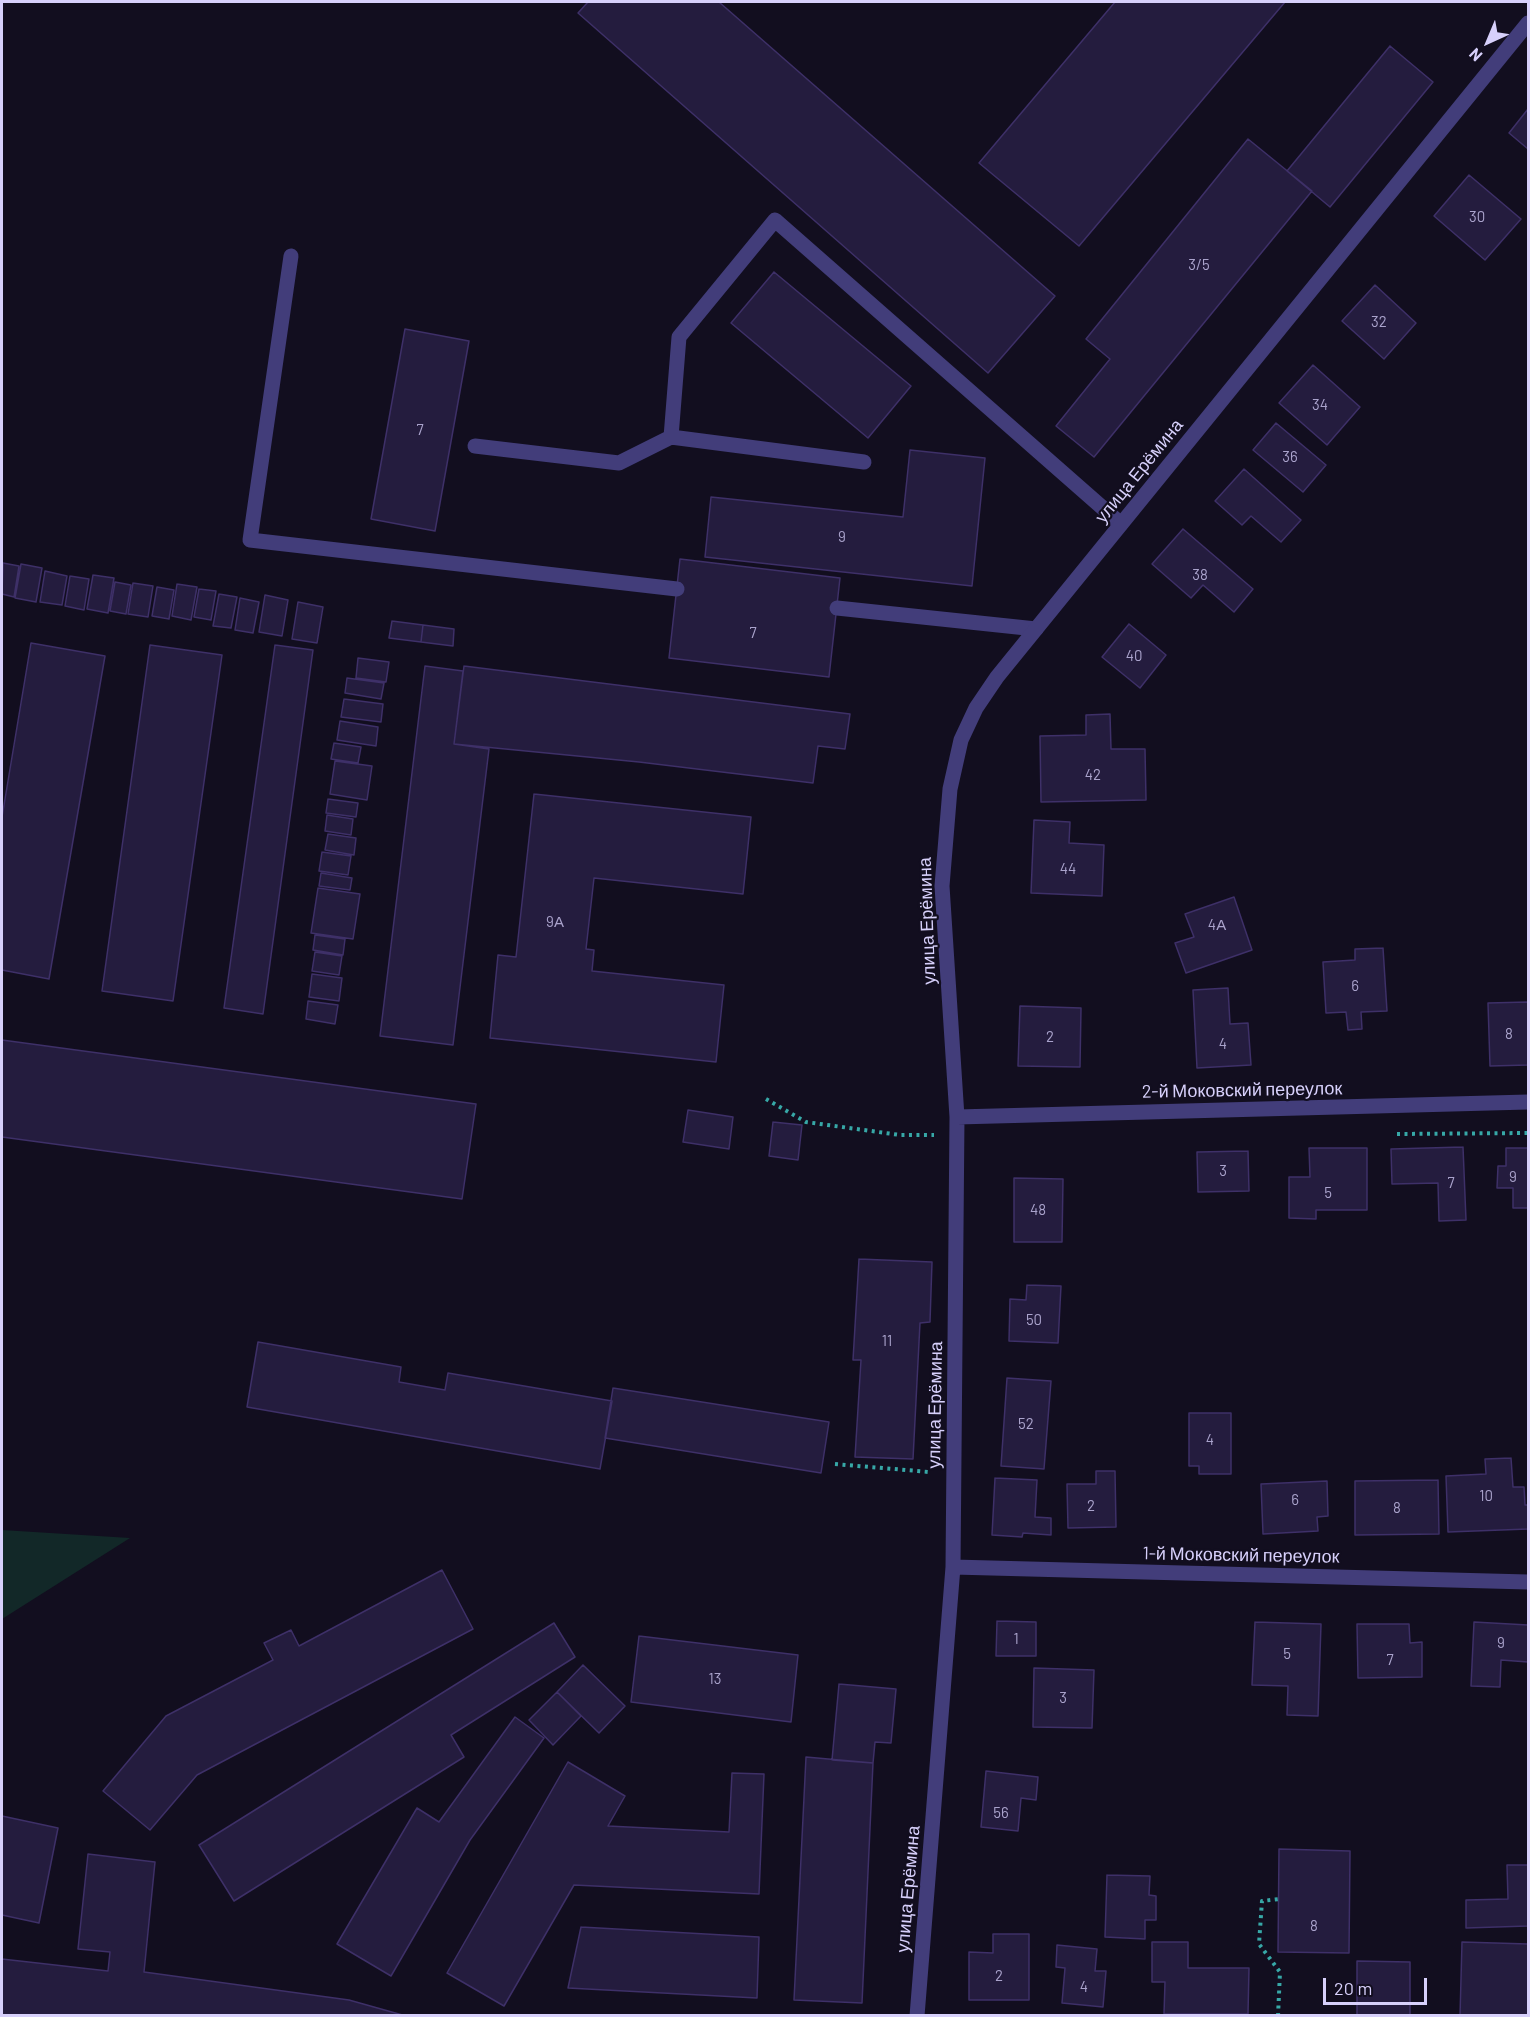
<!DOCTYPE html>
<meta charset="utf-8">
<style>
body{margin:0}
#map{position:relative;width:1530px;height:2017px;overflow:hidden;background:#120e1f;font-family:Barlow,sans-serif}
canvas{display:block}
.frame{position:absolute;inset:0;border:3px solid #d7d0fb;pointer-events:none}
.north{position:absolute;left:1458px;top:12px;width:60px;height:60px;-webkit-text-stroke:4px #120e1f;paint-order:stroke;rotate:224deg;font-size:16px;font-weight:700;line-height:24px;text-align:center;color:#d7d0fb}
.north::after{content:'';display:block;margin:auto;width:21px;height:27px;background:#d7d0fb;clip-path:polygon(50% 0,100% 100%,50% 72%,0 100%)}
.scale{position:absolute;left:1323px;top:1978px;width:104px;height:27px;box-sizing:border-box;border:3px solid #d7d0fb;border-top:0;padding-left:8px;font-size:18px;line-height:21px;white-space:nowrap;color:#d7d0fb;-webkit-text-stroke:4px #120e1f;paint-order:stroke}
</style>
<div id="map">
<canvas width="1530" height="2017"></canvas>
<div class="frame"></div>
<div class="north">N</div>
<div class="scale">20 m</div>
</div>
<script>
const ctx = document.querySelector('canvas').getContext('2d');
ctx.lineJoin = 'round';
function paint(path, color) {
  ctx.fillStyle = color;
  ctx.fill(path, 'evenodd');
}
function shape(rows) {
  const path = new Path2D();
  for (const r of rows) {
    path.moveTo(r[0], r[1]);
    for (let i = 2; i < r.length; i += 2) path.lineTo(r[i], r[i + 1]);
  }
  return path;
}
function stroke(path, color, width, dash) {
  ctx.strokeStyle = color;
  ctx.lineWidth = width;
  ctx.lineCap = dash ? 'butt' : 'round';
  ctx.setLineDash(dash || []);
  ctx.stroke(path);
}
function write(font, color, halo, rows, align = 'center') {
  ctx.font = font + ' Barlow,sans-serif';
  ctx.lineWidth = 4.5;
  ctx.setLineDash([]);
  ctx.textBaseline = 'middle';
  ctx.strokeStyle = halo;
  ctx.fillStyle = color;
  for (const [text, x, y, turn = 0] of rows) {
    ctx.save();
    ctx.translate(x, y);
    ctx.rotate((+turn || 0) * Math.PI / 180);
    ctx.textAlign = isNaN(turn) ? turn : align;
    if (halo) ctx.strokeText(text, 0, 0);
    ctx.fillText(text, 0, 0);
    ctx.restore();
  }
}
const green = shape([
 [2,1530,130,1538,2,1619]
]);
const building = shape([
 [588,2,719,2,1055,296,988,373,578,13,588,2],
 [1115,2,1285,2,1079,246,979,163,1115,2],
 [1390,46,1433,82,1330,207,1287,171,1390,46],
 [1528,109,1528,149,1509,133,1528,109],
 [1248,139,1312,191,1094,457,1056,426,1110,359,1086,339,1248,139],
 [1469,175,1521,219,1485,260,1434,216,1469,175],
 [774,272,911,386,868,438,731,323,774,272],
 [1375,285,1416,323,1384,359,1342,321,1375,285],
 [405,329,469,341,435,531,371,519,405,329],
 [1313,365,1360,407,1327,445,1279,403,1313,365],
 [1276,423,1326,465,1303,492,1253,450,1276,423],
 [910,450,985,458,972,586,705,557,711,497,903,517,910,450],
 [1244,469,1301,520,1281,542,1251,516,1242,525,1215,501,1244,469],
 [1183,529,1253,589,1234,612,1203,585,1191,598,1152,564,1183,529],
 [680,559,840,578,829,677,669,658,680,559],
 [3,563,19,566,14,597,2,594,3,563],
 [21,564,42,568,36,602,15,598,21,564],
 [45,571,67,576,62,605,40,602,45,571],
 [93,575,114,578,108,613,87,609,93,575],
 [70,576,89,579,84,610,65,606,70,576],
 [115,582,131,585,126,614,110,611,115,582],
 [133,583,153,586,148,617,128,614,133,583],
 [177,584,197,587,191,620,172,616,177,584],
 [157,587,174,590,169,619,152,616,157,587],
 [199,589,216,591,211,620,194,617,199,589],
 [219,594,237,597,231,628,213,626,219,594],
 [265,595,288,600,282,636,259,632,265,595],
 [240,598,259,602,253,633,235,630,240,598],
 [298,602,323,607,317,643,292,639,298,602],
 [392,621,423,625,421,642,389,638,392,621],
 [1129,624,1166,655,1140,688,1102,657,1129,624],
 [423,625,454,629,453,646,421,642,423,625],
 [31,643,105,656,49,979,2,970,2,817,31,643],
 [150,645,222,655,173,1001,102,991,150,645],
 [275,645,313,650,263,1014,224,1008,275,645],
 [358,658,389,662,386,682,356,678,358,658],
 [425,666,463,671,454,744,489,749,453,1045,380,1036,425,666],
 [464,666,850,714,845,749,818,746,813,783,639,762,454,744,464,666],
 [347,678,384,683,381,699,345,693,347,678],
 [344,699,383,704,381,722,341,717,344,699],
 [1110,714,1111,749,1145,749,1146,800,1041,802,1040,736,1086,735,1086,715,1110,714],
 [340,721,378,727,376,746,337,740,340,721],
 [334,743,361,747,358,763,331,759,334,743],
 [335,761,372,766,367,800,330,794,335,761],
 [534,794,751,817,743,894,594,878,586,949,594,950,592,971,724,985,716,1062,490,1038,498,955,516,957,534,794],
 [328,799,358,803,356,817,326,813,328,799],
 [327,815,353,819,351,835,325,831,327,815],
 [1034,820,1070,822,1069,843,1104,845,1102,896,1031,893,1034,820],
 [328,834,356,838,354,855,325,850,328,834],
 [322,852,351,856,348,875,319,871,322,852],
 [321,873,352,878,350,890,319,886,321,873],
 [318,888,360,894,353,939,311,933,318,888],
 [1234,897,1252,950,1186,973,1175,943,1194,937,1185,914,1234,897],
 [315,935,345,939,343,955,313,950,315,935],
 [1383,948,1387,1011,1361,1012,1362,1029,1348,1030,1346,1012,1326,1013,1323,962,1355,960,1355,949,1383,948],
 [315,952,342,956,339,975,312,971,315,952],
 [312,974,342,978,339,1001,309,997,312,974],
 [1228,988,1230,1024,1248,1023,1251,1065,1197,1068,1193,990,1228,988],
 [308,1001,338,1005,335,1024,306,1019,308,1001],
 [1528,1002,1528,1065,1490,1066,1488,1003,1528,1002],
 [1020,1006,1081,1008,1080,1067,1018,1066,1020,1006],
 [2,1040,476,1104,462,1199,2,1137,2,1040],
 [688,1110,733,1117,729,1149,683,1142,688,1110],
 [773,1122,802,1125,798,1160,769,1156,773,1122],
 [1463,1147,1466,1220,1439,1221,1438,1183,1392,1184,1391,1149,1463,1147],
 [1309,1148,1367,1148,1367,1210,1316,1210,1316,1219,1289,1218,1289,1177,1310,1177,1309,1148],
 [1506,1148,1528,1148,1528,1208,1513,1208,1513,1188,1497,1188,1498,1166,1506,1166,1506,1148],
 [1248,1151,1249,1191,1198,1192,1197,1152,1248,1151],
 [1014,1178,1063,1179,1062,1242,1014,1242,1014,1178],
 [859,1259,932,1262,930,1322,920,1323,913,1459,855,1457,861,1360,853,1360,859,1259],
 [1027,1285,1061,1286,1058,1343,1009,1341,1010,1299,1026,1300,1027,1285],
 [258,1342,401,1367,399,1382,445,1390,448,1373,612,1401,600,1469,247,1407,258,1342],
 [1007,1378,1051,1381,1044,1469,1001,1466,1007,1378],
 [613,1388,829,1422,821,1473,605,1438,613,1388],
 [1189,1413,1231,1413,1231,1474,1199,1474,1199,1466,1189,1466,1189,1413],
 [1511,1458,1513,1487,1524,1487,1525,1505,1528,1505,1528,1529,1448,1532,1446,1476,1486,1474,1485,1459,1511,1458],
 [1096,1471,1115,1471,1116,1527,1068,1528,1067,1484,1096,1484,1096,1471],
 [995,1478,1037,1480,1035,1517,1051,1518,1051,1535,1023,1533,1022,1537,992,1535,995,1478],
 [1438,1480,1439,1534,1355,1535,1355,1481,1438,1480],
 [1327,1481,1328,1516,1317,1517,1318,1531,1263,1534,1261,1484,1327,1481],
 [442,1570,473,1629,197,1775,150,1830,103,1791,166,1716,273,1660,264,1643,291,1630,299,1646,442,1570],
 [997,1621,1036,1622,1036,1656,996,1656,997,1621],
 [1255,1622,1321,1624,1318,1716,1287,1715,1288,1686,1252,1685,1255,1622],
 [1474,1622,1528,1625,1528,1662,1501,1660,1500,1687,1471,1686,1474,1622],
 [554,1623,575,1657,451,1735,464,1757,234,1901,199,1845,554,1623],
 [1357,1624,1409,1624,1410,1643,1422,1642,1422,1677,1358,1678,1357,1624],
 [639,1636,798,1655,791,1722,631,1702,639,1636],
 [583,1665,625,1706,599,1733,557,1692,583,1665],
 [1034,1668,1094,1670,1092,1728,1033,1727,1034,1668],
 [839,1684,896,1689,891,1743,875,1742,873,1763,832,1760,839,1684],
 [557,1692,581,1716,553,1745,529,1720,557,1692],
 [515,1717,544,1738,470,1840,391,1976,337,1944,417,1808,439,1822,515,1717],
 [806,1757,873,1763,862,2003,794,2000,806,1757],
 [568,1762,625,1796,608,1826,729,1832,732,1773,764,1774,759,1894,574,1885,504,2006,447,1973,568,1762],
 [986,1771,1038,1777,1036,1800,1021,1798,1018,1831,981,1827,986,1771],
 [2,1816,58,1828,39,1923,2,1915,2,1816],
 [1279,1849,1350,1851,1349,1953,1278,1952,1279,1849],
 [88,1854,155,1862,144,1972,349,2000,406,2016,2,2016,2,1959,108,1971,110,1952,78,1949,88,1854],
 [1507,1865,1528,1865,1528,1926,1466,1928,1466,1900,1508,1899,1507,1865],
 [1107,1875,1150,1876,1149,1895,1156,1896,1156,1920,1145,1920,1145,1939,1105,1937,1107,1875],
 [581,1927,759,1937,757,1998,568,1988,581,1927],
 [993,1934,1029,1934,1029,2000,969,2000,969,1952,993,1953,993,1934],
 [1152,1942,1188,1942,1188,1968,1249,1968,1248,2014,1164,2014,1165,1982,1152,1982,1152,1942],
 [1462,1942,1528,1944,1528,2016,1460,2016,1462,1942],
 [1057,1945,1097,1949,1095,1971,1106,1971,1103,2007,1062,2003,1065,1968,1056,1967,1057,1945],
 [1357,1961,1410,1962,1410,2016,1357,2015,1357,1961]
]);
const path = shape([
 [766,1099,806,1122,900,1135,934,1135],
 [1397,1134,1528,1133],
 [835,1464,929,1472],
 [1278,2016,1280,1972,1259,1944,1262,1901,1279,1899]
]);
const service = shape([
 [291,256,250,540,677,589],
 [475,446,619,463,671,437],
 [864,462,671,437,679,337,775,220,1121,524],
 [837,608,1036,629]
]);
const minor = shape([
 [957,1117,1528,1102],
 [953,1567,1528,1582],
 [917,2016,953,1567,957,1117,942,886,950,789,961,740,976,708,997,677,1528,23]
]);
const numberNames = [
 ["30",1477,217],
 ["3/5",1199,265],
 ["32",1379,322],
 ["34",1320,405],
 ["7",420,430],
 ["36",1290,457],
 ["9",842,537],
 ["38",1200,575],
 ["7",753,633],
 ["40",1134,656],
 ["42",1093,775],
 ["44",1068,869],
 ["9А",555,922],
 ["4А",1217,925],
 ["6",1355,986],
 ["8",1509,1034],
 ["2",1050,1037],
 ["4",1223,1044],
 ["3",1223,1171],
 ["9",1513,1177],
 ["7",1451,1183],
 ["5",1328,1193],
 ["48",1038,1210],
 ["50",1034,1320],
 ["11",887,1341],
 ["52",1026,1424],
 ["4",1210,1440],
 ["10",1486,1496],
 ["6",1295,1500],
 ["2",1091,1506],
 ["8",1397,1508],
 ["1",1016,1639],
 ["9",1501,1643],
 ["5",1287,1654],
 ["7",1390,1660],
 ["13",715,1679],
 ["3",1063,1698],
 ["56",1001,1813],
 ["8",1314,1926],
 ["2",999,1976],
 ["4",1084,1987]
];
const streetNames = [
 ["улица Ерёмина",1139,471,-51],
 ["улица Ерёмина",927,921,-92],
 ["2-й Моковский переулок",1242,1090,-1],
 ["улица Ерёмина",935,1405,-89],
 ["1-й Моковский переулок",1241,1555,1],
 ["улица Ерёмина",908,1889,-85]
];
paint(green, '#122828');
paint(building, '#241c3e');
stroke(building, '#3e3068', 1.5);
stroke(path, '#37a8a7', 4, [3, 4.5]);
stroke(service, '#423d7a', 15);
stroke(minor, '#423d7a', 15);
write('15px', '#aaa3cc', null, numberNames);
write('18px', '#d7d0fb', '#120e1f', streetNames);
</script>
